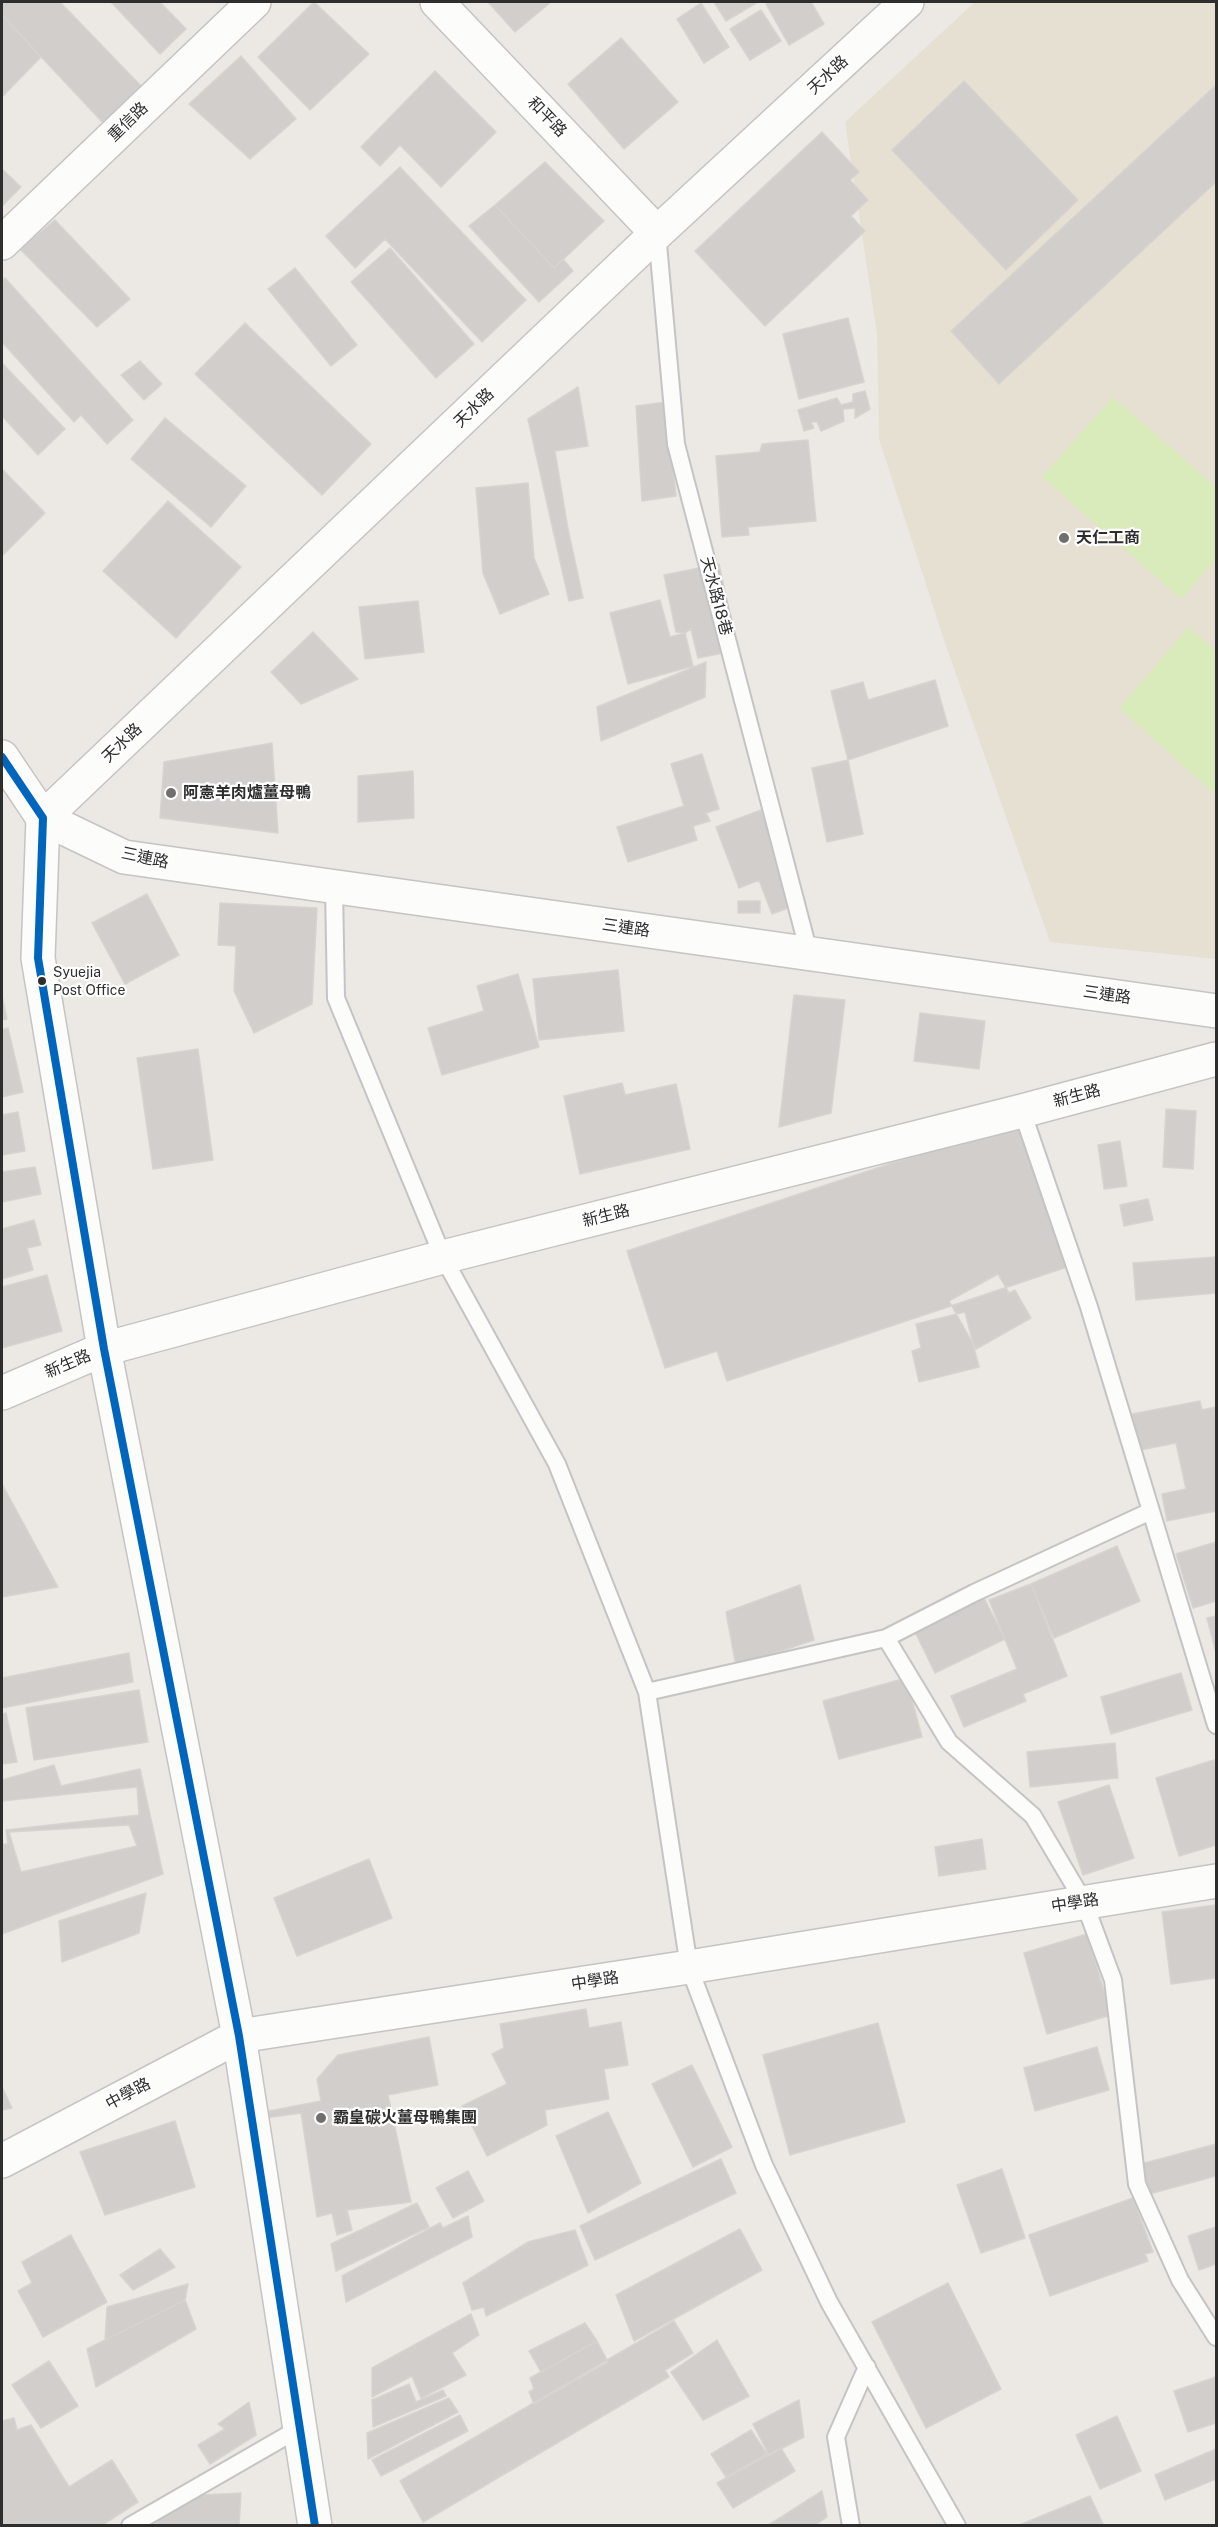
<!DOCTYPE html>
<meta charset="utf-8">
<style>
body{margin:0}
#map{position:relative;width:1218px;height:2527px;overflow:hidden;background:#ece8e4;font-family:"Public Sans",sans-serif}
canvas{display:block}
.frame{position:absolute;inset:0;border:3px solid #2e2e2e;pointer-events:none}
</style>
<div id="map">
<canvas width="1218" height="2527"></canvas>
<div class="frame"></div>
</div>
<script>
const ctx = document.querySelector('canvas').getContext('2d');
ctx.lineJoin = 'round';
function paint(path, color) {
  ctx.fillStyle = color;
  ctx.fill(path, 'evenodd');
}
function shape(rows) {
  const path = new Path2D();
  for (const r of rows) {
    path.moveTo(r[0], r[1]);
    for (let i = 2; i < r.length; i += 2) path.lineTo(r[i], r[i + 1]);
  }
  return path;
}
function stroke(path, color, width, dash) {
  ctx.strokeStyle = color;
  ctx.lineWidth = width;
  ctx.lineCap = dash ? 'butt' : 'round';
  ctx.setLineDash(dash || []);
  ctx.stroke(path);
}
function write(font, color, halo, rows, align = 'center') {
  ctx.font = font + ' "Public Sans","Noto Sans TC",sans-serif';
  ctx.lineWidth = 4.5;
  ctx.setLineDash([]);
  ctx.textBaseline = 'middle';
  ctx.strokeStyle = halo;
  ctx.fillStyle = color;
  for (const [text, x, y, turn = 0] of rows) {
    ctx.save();
    ctx.translate(x, y);
    ctx.rotate((+turn || 0) * Math.PI / 180);
    ctx.textAlign = isNaN(turn) ? turn : align;
    if (halo) ctx.strokeText(text, 0, 0);
    ctx.fillText(text, 0, 0);
    ctx.restore();
  }
}
const education = shape([
 [975,2,1216,2,1216,959,1050,942,943,637,879,439,877,334,845,122]
]);
const pitch = shape([
 [1113,397,1216,487,1216,559,1181,599,1042,477],
 [1189,627,1216,651,1216,795,1119,708]
]);
const building = shape([
 [2,2,60,2,143,88,105,125,2,15,2,2],
 [111,2,160,2,186,29,160,54,111,2],
 [314,2,369,54,310,110,258,57,314,2],
 [488,2,551,2,515,32,488,2],
 [714,2,758,2,726,21,714,2],
 [769,2,811,2,824,24,789,45,766,4,769,2],
 [701,3,729,47,704,63,677,19,701,3],
 [761,10,781,41,750,60,730,29,761,10],
 [2,15,41,57,2,97,2,15],
 [621,38,678,102,624,149,568,84,621,38],
 [241,56,296,119,250,159,189,104,241,56],
 [435,71,496,132,441,187,400,145,380,166,361,147,435,71],
 [964,81,1078,200,1006,270,892,150,964,81],
 [1216,85,1216,182,999,384,951,331,1216,85],
 [822,132,859,172,850,180,868,200,851,216,865,231,765,326,695,251,822,132],
 [545,162,604,221,554,268,495,205,545,162],
 [400,167,526,300,482,342,385,239,355,268,326,236,400,167],
 [2,169,21,187,2,206,2,169],
 [495,205,554,268,563,259,573,271,539,302,469,226,495,205],
 [55,220,130,299,97,327,20,249,55,220],
 [390,248,474,344,436,378,351,282,390,248],
 [295,268,357,345,331,366,268,289,295,268],
 [5,278,133,420,107,444,81,415,74,422,2,342,2,281,5,278],
 [848,318,864,382,799,399,783,334,848,318],
 [245,323,371,444,322,495,195,374,245,323],
 [140,361,162,384,144,400,121,375,140,361],
 [2,363,65,429,38,455,2,416,2,363],
 [578,387,588,446,555,451,568,529,583,598,569,601,528,419,578,387],
 [865,391,870,409,855,418,855,408,843,409,844,421,821,431,817,422,811,422,814,428,804,431,798,410,837,398,841,405,853,402,853,394,865,391],
 [666,402,676,496,642,501,636,406,666,402],
 [165,418,246,486,211,527,131,459,165,418],
 [808,440,816,521,748,527,749,535,722,537,716,456,760,452,762,444,808,440],
 [2,469,45,513,2,556,2,469],
 [528,483,534,558,549,594,500,614,483,573,476,488,528,483],
 [168,501,241,567,176,638,103,571,168,501],
 [719,564,738,650,698,658,691,629,685,633,676,632,664,575,719,564],
 [660,600,670,637,685,633,693,666,628,684,610,613,660,600],
 [418,601,424,652,365,659,359,607,418,601],
 [313,632,358,679,301,704,271,672,313,632],
 [706,662,705,697,601,741,597,707,706,662],
 [935,680,948,726,848,760,831,691,863,682,868,700,935,680],
 [272,743,278,833,160,818,164,762,272,743],
 [702,754,719,809,706,813,710,821,693,826,697,840,628,862,617,827,684,806,671,764,702,754],
 [848,760,863,834,827,842,812,768,848,760],
 [413,771,414,818,358,822,358,776,413,771],
 [761,810,796,905,772,914,759,880,739,888,716,827,761,810],
 [147,894,179,955,125,984,92,923,147,894],
 [738,901,760,901,760,913,738,913,738,901],
 [220,903,317,908,312,1004,254,1033,234,991,236,946,218,945,220,903],
 [618,970,624,1031,539,1040,533,979,618,970],
 [518,974,539,1047,442,1075,428,1028,484,1011,477,986,518,974],
 [794,995,845,1000,831,1113,779,1127,794,995],
 [2,996,7,1019,2,1020,2,996],
 [920,1013,985,1021,979,1069,914,1061,920,1013],
 [8,1028,23,1092,2,1097,2,1030,8,1028],
 [198,1049,213,1160,153,1169,137,1058,198,1049],
 [622,1083,625,1095,676,1084,690,1149,580,1174,564,1096,622,1083],
 [1166,1109,1196,1111,1193,1169,1163,1167,1166,1109],
 [18,1112,25,1151,2,1155,2,1115,18,1112],
 [1025,1119,1073,1265,727,1381,717,1351,665,1368,627,1251,1025,1119],
 [1120,1141,1127,1186,1104,1189,1098,1145,1120,1141],
 [35,1167,41,1194,2,1202,2,1172,35,1167],
 [1148,1199,1153,1220,1124,1226,1120,1205,1148,1199],
 [34,1220,41,1245,27,1248,33,1270,2,1279,2,1229,34,1220],
 [1216,1257,1216,1293,1136,1300,1133,1263,1216,1257],
 [998,1274,1009,1293,1015,1290,1031,1318,976,1349,949,1301,998,1274],
 [47,1275,62,1331,2,1348,2,1287,47,1275],
 [965,1312,979,1367,919,1382,912,1351,921,1348,916,1324,965,1312],
 [1200,1401,1202,1410,1216,1407,1216,1511,1167,1521,1162,1494,1186,1489,1176,1443,1140,1450,1132,1414,1200,1401],
 [2,1484,58,1587,2,1597,2,1484],
 [1216,1542,1216,1601,1193,1608,1176,1554,1216,1542],
 [1117,1546,1140,1601,1054,1638,1031,1584,1117,1546],
 [1031,1584,1067,1676,1023,1694,1026,1701,964,1727,951,1696,1017,1669,989,1600,1031,1584],
 [800,1585,814,1640,736,1666,726,1612,800,1585],
 [984,1598,1005,1639,935,1673,915,1632,984,1598],
 [1216,1616,1216,1653,1207,1618,1216,1616],
 [129,1653,133,1682,2,1708,2,1678,129,1653],
 [1181,1673,1192,1710,1111,1734,1101,1697,1181,1673],
 [906,1678,922,1737,839,1759,823,1701,906,1678],
 [139,1690,148,1742,34,1760,26,1708,139,1690],
 [6,1713,17,1762,2,1764,2,1714,6,1713],
 [1115,1743,1118,1778,1030,1787,1027,1752,1115,1743],
 [1214,1760,1216,1768,1216,1845,1179,1856,1156,1778,1214,1760],
 [54,1765,61,1786,140,1769,163,1874,2,1934,2,1780,54,1765],
 [1109,1785,1134,1858,1083,1875,1058,1802,1109,1785],
 [137,1787,139,1815,6,1830,8,1844,2,1844,2,1801,137,1787],
 [129,1825,137,1846,21,1872,9,1832,129,1825],
 [982,1839,986,1869,939,1876,935,1847,982,1839],
 [369,1859,392,1918,297,1956,274,1898,369,1859],
 [146,1893,139,1933,62,1962,59,1921,146,1893],
 [1216,1905,1216,1978,1171,1984,1162,1912,1216,1905],
 [1087,1934,1111,2015,1047,2034,1024,1953,1087,1934],
 [586,2009,589,2028,621,2022,628,2065,604,2069,609,2099,545,2110,547,2125,487,2156,462,2106,507,2084,492,2054,504,2048,500,2024,586,2009],
 [878,2023,905,2122,790,2155,763,2055,878,2023],
 [429,2037,438,2085,388,2095,411,2202,347,2210,352,2230,337,2235,332,2213,317,2217,301,2113,265,2118,264,2112,321,2101,317,2079,338,2055,429,2037],
 [1097,2047,1109,2090,1035,2111,1024,2068,1097,2047],
 [692,2065,732,2147,693,2167,652,2084,692,2065],
 [2,2087,12,2108,2,2110,2,2087],
 [608,2112,641,2183,588,2213,556,2136,608,2112],
 [175,2121,195,2187,105,2215,80,2152,175,2121],
 [1216,2144,1216,2176,1149,2194,1141,2164,1216,2144],
 [721,2159,736,2193,595,2260,580,2226,721,2159],
 [1002,2169,1025,2238,981,2253,957,2185,1002,2169],
 [468,2171,484,2201,453,2218,436,2188,468,2171],
 [1133,2198,1153,2252,1145,2254,1148,2261,1050,2296,1029,2235,1133,2198],
 [417,2203,429,2227,336,2271,331,2244,417,2203],
 [468,2216,472,2237,346,2302,342,2276,440,2223,443,2228,468,2216],
 [1216,2227,1216,2264,1199,2270,1188,2236,1216,2227],
 [740,2229,762,2270,634,2341,616,2295,740,2229],
 [575,2230,588,2265,486,2316,484,2307,472,2310,463,2283,528,2242,575,2230],
 [71,2235,107,2302,43,2337,18,2291,32,2283,22,2262,71,2235],
 [160,2249,175,2267,133,2290,120,2275,160,2249],
 [948,2283,1001,2389,926,2428,872,2322,948,2283],
 [188,2284,185,2300,105,2340,107,2307,188,2284],
 [185,2300,196,2329,96,2387,87,2349,185,2300],
 [471,2314,479,2335,452,2353,466,2375,421,2398,412,2376,372,2397,372,2368,471,2314],
 [674,2321,693,2353,665,2370,669,2377,423,2522,400,2481,674,2321],
 [585,2323,597,2341,541,2372,529,2351,585,2323],
 [717,2340,749,2396,703,2420,671,2372,717,2340],
 [597,2341,608,2362,534,2404,529,2392,534,2389,530,2378,597,2341],
 [49,2361,78,2406,41,2428,12,2385,49,2361],
 [1216,2377,1216,2423,1188,2432,1174,2391,1216,2377],
 [409,2384,416,2402,443,2390,446,2396,373,2427,372,2400,409,2384],
 [449,2398,458,2412,368,2459,367,2433,449,2398],
 [799,2400,804,2437,769,2455,753,2424,799,2400],
 [249,2402,256,2435,210,2464,198,2445,225,2429,218,2424,249,2402],
 [460,2415,468,2431,381,2476,372,2460,460,2415],
 [1117,2416,1141,2471,1100,2489,1076,2435,1117,2416],
 [14,2418,17,2430,31,2425,69,2487,112,2460,138,2502,101,2526,2,2526,2,2421,14,2418],
 [751,2430,767,2454,726,2477,711,2454,751,2430],
 [781,2448,795,2471,733,2508,717,2483,781,2448],
 [1216,2449,1216,2479,1165,2500,1155,2475,1216,2449],
 [822,2491,827,2517,814,2526,767,2526,822,2491],
 [241,2493,239,2526,154,2526,181,2496,241,2493],
 [1090,2496,1104,2526,1017,2526,1090,2496]
]);
const service = shape([
 [657,233,676,444,809,953],
 [334,888,336,998,443,1257,557,1464,647,1692,689,1967,764,2165,829,2302,957,2526],
 [1022,1111,1089,1307,1216,1725],
 [886,1638,949,1742,1033,1816,1084,1902,1113,1980,1137,2184,1180,2280,1216,2337],
 [647,1692,886,1638,974,1593,1151,1511],
 [130,2526,300,2428],
 [851,2526,836,2437,867,2367]
]);
const minor = shape([
 [437,2,657,233],
 [2,243,254,2],
 [2,1393,104,1349,443,1257,1022,1111,1216,1059],
 [2,2161,239,2036,689,1967,1216,1881],
 [315,2526,239,2036,104,1349,38,958,43,818,657,233,907,2]
]);
const secondary = shape([
 [2,757,43,818,124,857,1216,1011]
]);
const bus1 = shape([
 [2,757,43,818,38,958,104,1349,239,2036,315,2526]
]);
const markers = [
 [1064,538,6,"#706f6e"],
 [171,793,6,"#706f6e"],
 [42,981,5,"#2e2e2e"],
 [321,2118,6,"#706f6e"]
];
const busNames = [
 ["Syuejia",53,973],
 ["Post Office",53,991]
];
const streetNames = [
 ["天水路",828,75,-43],
 ["和平路",547,117,46],
 ["重信路",128,122,-44],
 ["天水路",474,408,-44],
 ["天水路18巷",716,596,75],
 ["天水路",122,743,-44],
 ["三連路",145,858,12],
 ["三連路",626,928,8],
 ["三連路",1107,995,8],
 ["新生路",1077,1096,-15],
 ["新生路",606,1216,-14],
 ["新生路",68,1364,-23],
 ["中學路",1075,1903,-9],
 ["中學路",595,1981,-9],
 ["中學路",128,2094,-28]
];
const poiNames = [
 ["天仁工商",1076,538],
 ["阿憲羊肉爐薑母鴨",183,793],
 ["霸皇碳火薑母鴨集團",333,2118]
];
paint(education, '#e6e0d3');
paint(pitch, '#d9eabb');
paint(building, '#d1cecb');
stroke(building, '#d7d4d0', 1.5);
stroke(service, '#c5c4c5', 20);
stroke(minor, '#c5c4c5', 36);
stroke(secondary, '#c5c4c5', 36);
stroke(service, '#fcfcfb', 16);
stroke(minor, '#fcfcfb', 33);
stroke(secondary, '#fcfcfb', 33);
stroke(bus1, '#0065bd', 8);
for (const [x, y, r, color] of markers) {
  const dot = new Path2D();
  dot.arc(x, y, r, 0, 2 * Math.PI);
  ctx.fillStyle = color;
  ctx.fill(dot);
  stroke(dot, '#fff', 2);
}
write('14px', '#2e2e2e', '#fff', busNames, 'left');
write('16px', '#2e2e2e', '#fff', streetNames);
write('bold 16px', '#2e2e2e', '#fff', poiNames, 'left');
</script>
